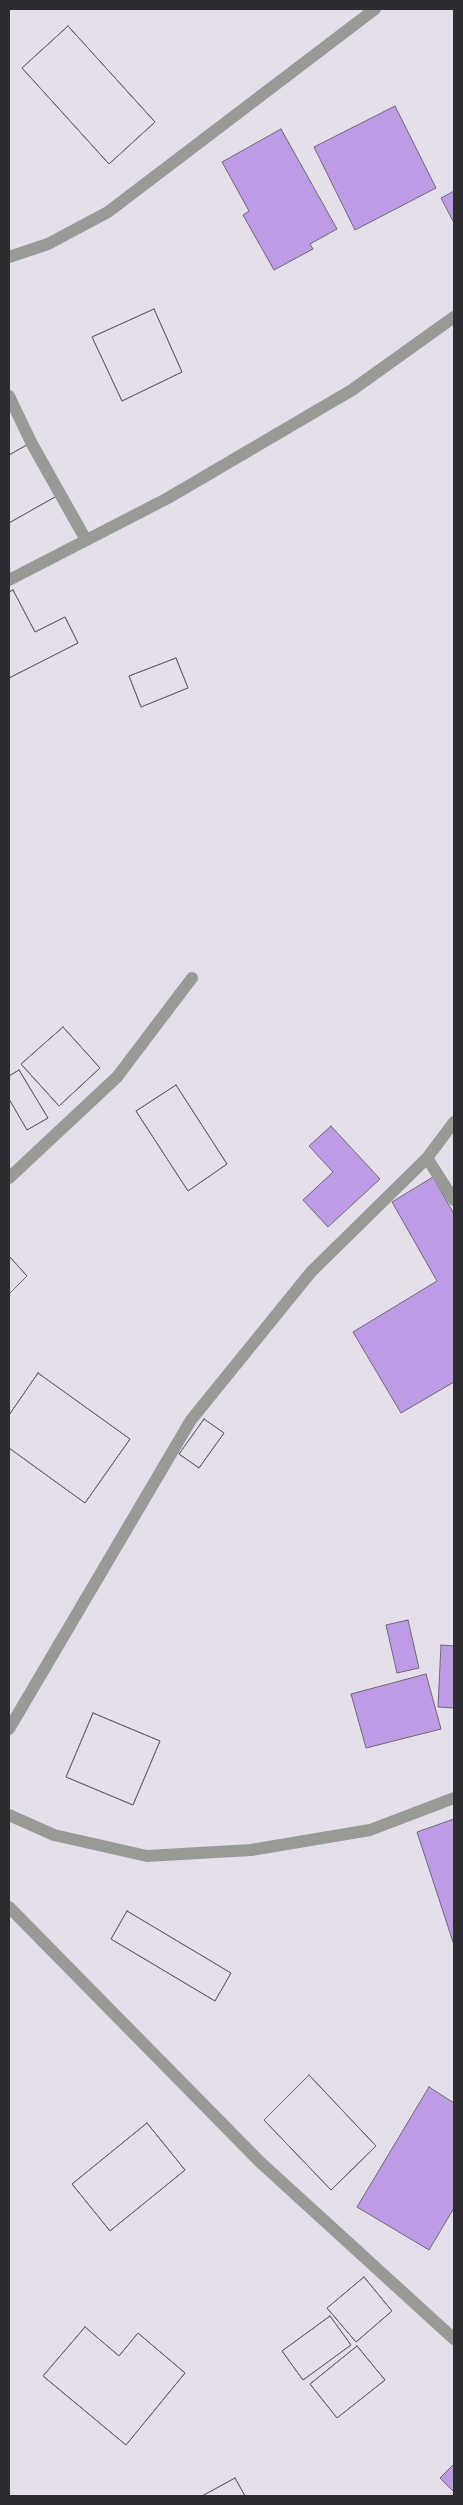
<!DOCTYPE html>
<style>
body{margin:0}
#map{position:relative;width:463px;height:2505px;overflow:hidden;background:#e5dfec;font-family:Manrope,sans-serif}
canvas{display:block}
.frame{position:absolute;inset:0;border:10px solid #2e2c31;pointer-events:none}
</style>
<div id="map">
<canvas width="463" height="2505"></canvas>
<div class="frame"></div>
</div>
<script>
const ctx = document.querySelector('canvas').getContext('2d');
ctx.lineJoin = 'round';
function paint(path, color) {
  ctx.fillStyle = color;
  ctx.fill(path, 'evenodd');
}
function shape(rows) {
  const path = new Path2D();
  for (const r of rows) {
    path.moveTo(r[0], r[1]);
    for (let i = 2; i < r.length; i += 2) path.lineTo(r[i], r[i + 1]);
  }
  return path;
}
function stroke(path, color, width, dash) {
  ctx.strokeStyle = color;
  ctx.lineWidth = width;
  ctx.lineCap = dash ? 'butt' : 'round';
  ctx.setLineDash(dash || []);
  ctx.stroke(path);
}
const building = shape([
 [68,26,155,122,109,164,22,68,68,26],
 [68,26,155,122,109,164,22,68,68,26],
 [395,106,436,188,355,230,314,147,395,106],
 [281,129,337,229,310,244,313,249,274,270,243,215,249,211,222,162,281,129],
 [454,191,454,223,441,198,454,191],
 [154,309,182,372,122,401,92,337,154,309],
 [154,309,182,372,122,401,92,337,154,309],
 [32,442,62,493,9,523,9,455,32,442],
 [32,442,62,493,9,523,9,455,32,442],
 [13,590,35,632,65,617,78,643,9,678,9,592,13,590],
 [13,590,35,632,65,617,78,643,9,678,9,592,13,590],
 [176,658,188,688,141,707,129,676,176,658],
 [176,658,188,688,141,707,129,676,176,658],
 [63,1027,100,1068,59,1106,21,1064,63,1027],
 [63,1027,100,1068,59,1106,21,1064,63,1027],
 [19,1070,48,1118,27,1130,9,1099,9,1076,19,1070],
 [19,1070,48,1118,27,1130,9,1099,9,1076,19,1070],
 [176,1085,227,1164,188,1191,136,1111,176,1085],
 [176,1085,227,1164,188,1191,136,1111,176,1085],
 [331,1126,380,1179,328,1227,303,1200,333,1172,309,1146,331,1126],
 [433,1177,454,1214,454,1382,401,1413,353,1332,437,1281,392,1202,433,1177],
 [9,1256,27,1276,9,1294,9,1256],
 [9,1256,27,1276,9,1294,9,1256],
 [38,1373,130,1439,85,1503,9,1448,9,1415,38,1373],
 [38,1373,130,1439,85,1503,9,1448,9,1415,38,1373],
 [204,1419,224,1433,199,1468,179,1454,204,1419],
 [204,1419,224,1433,199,1468,179,1454,204,1419],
 [408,1620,419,1668,397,1673,386,1625,408,1620],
 [441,1645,454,1646,454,1708,438,1707,441,1645],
 [426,1674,441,1729,366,1748,351,1694,426,1674],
 [93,1713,160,1741,133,1805,66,1777,93,1713],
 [93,1713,160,1741,133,1805,66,1777,93,1713],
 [454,1819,454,1945,417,1832,454,1819],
 [127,1911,231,1973,215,2001,111,1939,127,1911],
 [127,1911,231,1973,215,2001,111,1939,127,1911],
 [309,2075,376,2146,331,2190,264,2120,309,2075],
 [309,2075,376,2146,331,2190,264,2120,309,2075],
 [429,2087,454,2103,454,2208,429,2250,357,2207,429,2087],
 [147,2123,185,2170,110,2231,72,2184,147,2123],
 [147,2123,185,2170,110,2231,72,2184,147,2123],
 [364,2277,392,2311,356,2342,327,2308,364,2277],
 [364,2277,392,2311,356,2342,327,2308,364,2277],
 [330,2316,351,2345,303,2380,282,2351,330,2316],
 [330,2316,351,2345,303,2380,282,2351,330,2316],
 [85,2327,119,2356,138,2333,185,2373,126,2445,43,2376,85,2327],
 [85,2327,119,2356,138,2333,185,2373,126,2445,43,2376,85,2327],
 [357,2346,385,2380,337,2418,310,2384,357,2346],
 [357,2346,385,2380,337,2418,310,2384,357,2346],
 [454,2464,454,2492,440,2478,454,2464],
 [235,2478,245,2496,202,2496,235,2478],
 [235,2478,245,2496,202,2496,235,2478]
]);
const minor = shape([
 [9,257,48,244,108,212,375,9],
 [9,396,32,444,86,540],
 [9,580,168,498,352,390,454,317],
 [427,1158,454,1200],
 [9,1178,117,1077,192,978],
 [9,1729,191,1420,311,1272,427,1158,454,1122],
 [9,1815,54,1835,147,1856,251,1850,370,1830,454,1798],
 [9,1907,260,2162,454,2339]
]);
paint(building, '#be9ce5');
stroke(building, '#6d6974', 1);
stroke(minor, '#989a95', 12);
</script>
